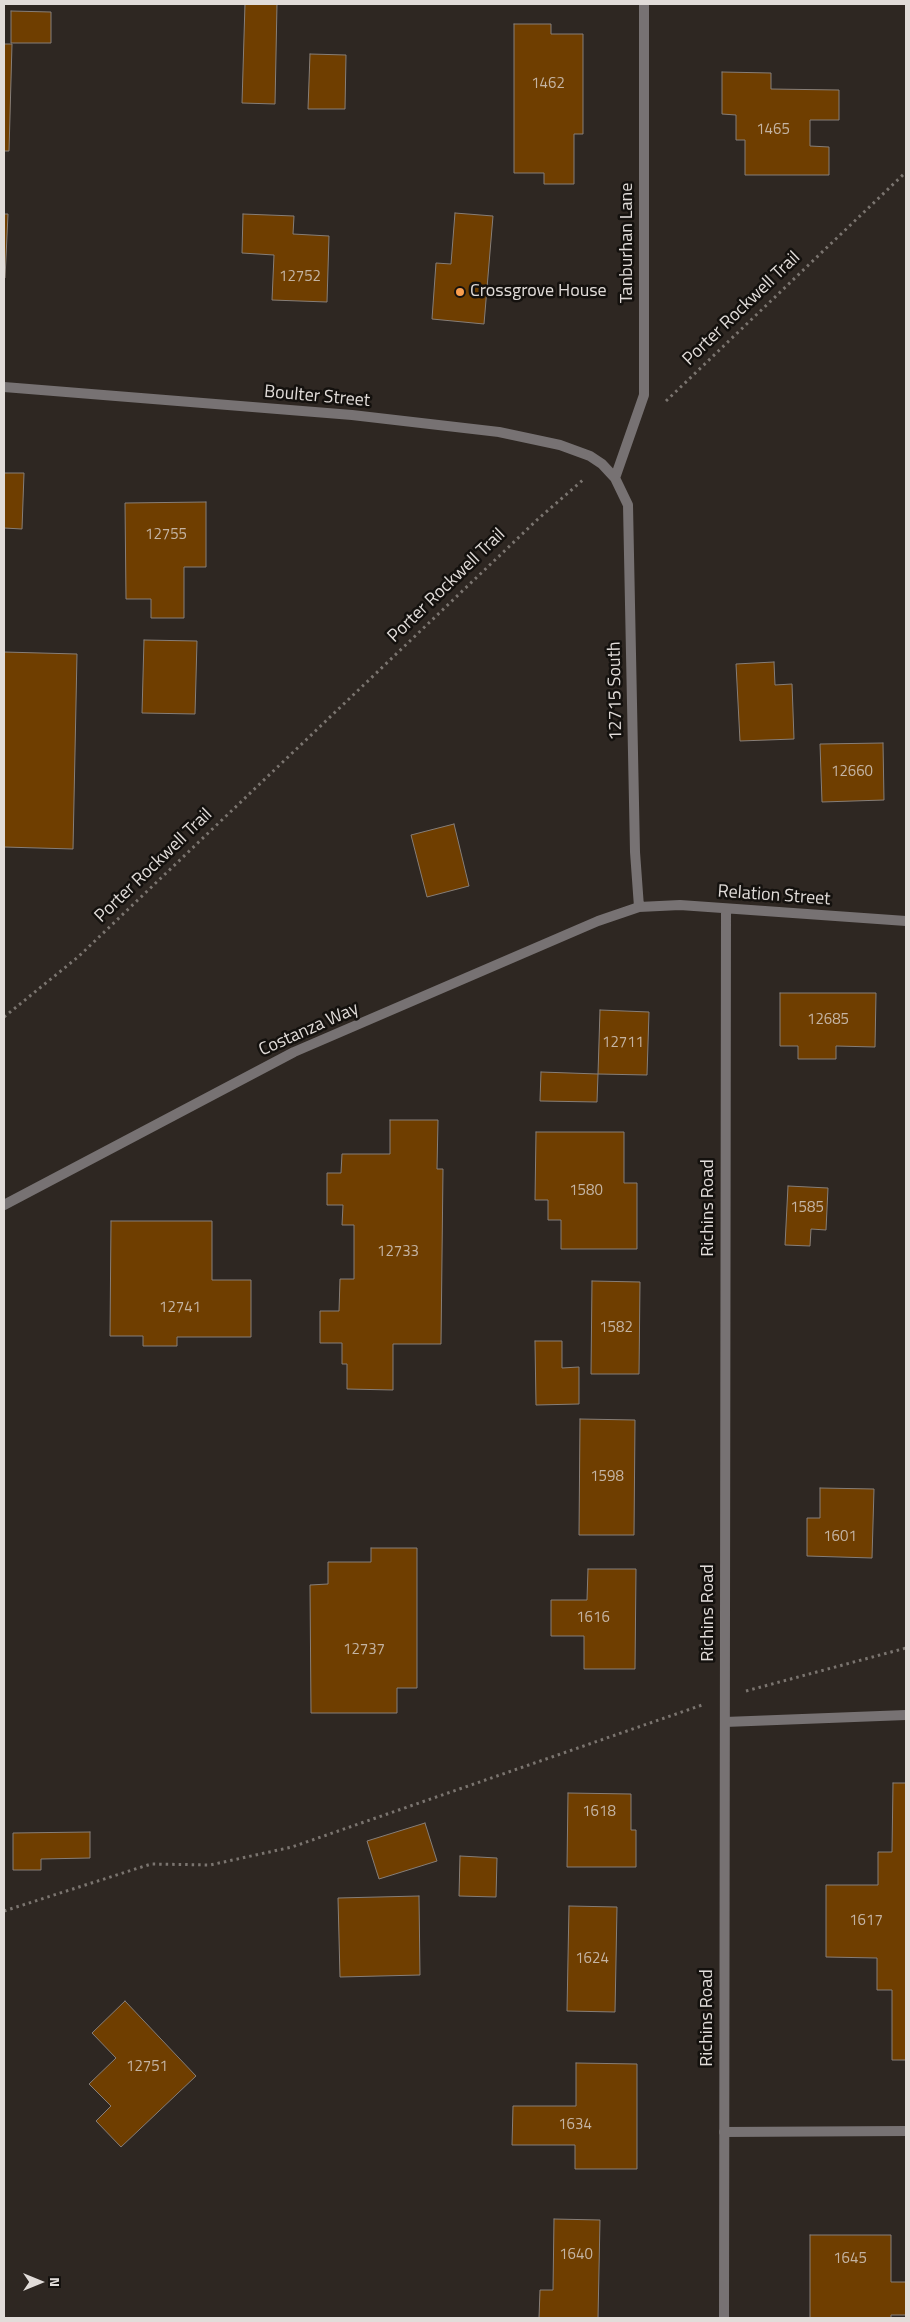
<!DOCTYPE html>
<style>
body{margin:0}
#map{position:relative;width:910px;height:2322px;overflow:hidden;background:#2e2722;font-family:"Titillium Web",sans-serif}
canvas{display:block}
.frame{position:absolute;inset:0;border:5px solid #e1dcd9;pointer-events:none}
.north{position:absolute;left:15px;top:2257px;width:50px;height:50px;-webkit-text-stroke:4px #14110e;paint-order:stroke;rotate:90deg;font-size:14px;font-weight:700;line-height:20px;text-align:center;color:#e1dcd9}
.north::after{content:'';display:block;margin:auto;width:18px;height:22px;background:#e1dcd9;clip-path:polygon(50% 0,100% 100%,50% 72%,0 100%)}
</style>
<div id="map">
<canvas width="910" height="2322"></canvas>
<div class="frame"></div>
<div class="north">N</div>
</div>
<script>
const ctx = document.querySelector('canvas').getContext('2d');
ctx.lineJoin = 'round';
function paint(path, color) {
  ctx.fillStyle = color;
  ctx.fill(path, 'evenodd');
}
function shape(rows) {
  const path = new Path2D();
  for (const r of rows) {
    path.moveTo(r[0], r[1]);
    for (let i = 2; i < r.length; i += 2) path.lineTo(r[i], r[i + 1]);
  }
  return path;
}
function stroke(path, color, width, dash) {
  ctx.strokeStyle = color;
  ctx.lineWidth = width;
  ctx.lineCap = dash ? 'butt' : 'round';
  ctx.setLineDash(dash || []);
  ctx.stroke(path);
}
function write(font, color, halo, rows, align = 'center') {
  ctx.font = font + ' "Titillium Web",sans-serif';
  ctx.lineWidth = 5;
  ctx.setLineDash([]);
  ctx.textBaseline = 'middle';
  ctx.strokeStyle = halo;
  ctx.fillStyle = color;
  for (const [text, x, y, turn = 0] of rows) {
    ctx.save();
    ctx.translate(x, y);
    ctx.rotate((+turn || 0) * Math.PI / 180);
    ctx.textAlign = isNaN(turn) ? turn : align;
    if (halo) ctx.strokeText(text, 0, 0);
    ctx.fillText(text, 0, 0);
    ctx.restore();
  }
}
const building = shape([
 [245,4,277,4,275,104,242,103,245,4],
 [11,11,51,12,51,43,11,43,11,11],
 [514,24,551,24,551,34,583,34,583,134,574,134,574,184,544,184,544,173,514,173,514,24],
 [4,44,12,44,9,151,4,151,4,44],
 [310,54,346,55,345,109,308,109,310,54],
 [722,72,771,73,771,89,839,90,839,120,810,120,810,146,829,147,829,175,745,175,745,140,736,140,736,115,722,114,722,72],
 [455,213,493,216,484,324,432,319,436,263,451,264,455,213],
 [4,214,8,214,5,278,4,278,4,214],
 [243,214,294,216,293,234,329,236,327,302,272,300,274,255,242,253,243,214],
 [4,473,24,473,22,529,4,528,4,473],
 [206,502,206,567,184,567,184,618,151,618,151,599,126,599,125,503,206,502],
 [144,640,197,641,195,714,142,713,144,640],
 [4,652,77,654,73,849,4,847,4,652],
 [774,662,775,685,792,684,794,739,740,741,736,664,774,662],
 [883,743,884,800,822,802,820,744,883,743],
 [454,824,469,886,427,897,411,835,454,824],
 [780,993,876,993,875,1047,836,1046,836,1059,798,1059,798,1046,780,1046,780,993],
 [600,1010,649,1012,647,1075,598,1074,600,1010],
 [541,1072,598,1074,597,1102,540,1101,541,1072],
 [390,1120,438,1120,437,1169,443,1169,441,1344,393,1344,393,1390,347,1389,347,1364,342,1364,342,1343,320,1343,320,1311,339,1311,340,1279,354,1279,354,1225,342,1225,343,1205,327,1205,327,1173,341,1173,342,1154,390,1154,390,1120],
 [536,1132,624,1132,624,1183,637,1183,637,1249,561,1249,561,1220,548,1220,548,1200,535,1200,536,1132],
 [788,1186,828,1188,826,1230,811,1229,810,1246,785,1245,788,1186],
 [111,1221,212,1221,212,1280,251,1280,251,1337,177,1337,177,1346,143,1346,143,1336,110,1336,111,1221],
 [592,1281,640,1282,639,1374,591,1374,592,1281],
 [535,1341,562,1341,562,1368,579,1367,579,1404,536,1405,535,1341],
 [580,1419,635,1420,634,1535,579,1535,580,1419],
 [820,1488,874,1489,872,1558,807,1556,807,1518,820,1518,820,1488],
 [371,1548,417,1548,417,1688,397,1688,397,1713,311,1713,310,1585,328,1584,328,1562,371,1562,371,1548],
 [588,1569,636,1569,635,1669,584,1669,584,1636,551,1636,551,1600,587,1600,588,1569],
 [893,1783,906,1783,906,2060,892,2060,892,1990,877,1990,877,1958,826,1957,826,1885,878,1885,878,1852,892,1852,893,1783],
 [568,1793,631,1794,631,1830,636,1830,636,1867,567,1867,568,1793],
 [425,1823,437,1861,379,1879,367,1841,425,1823],
 [90,1832,90,1858,41,1859,41,1870,13,1870,13,1833,90,1832],
 [460,1856,497,1858,496,1897,459,1896,460,1856],
 [419,1896,420,1975,340,1977,338,1898,419,1896],
 [569,1906,617,1907,615,2012,567,2011,569,1906],
 [125,2001,196,2076,121,2147,96,2121,111,2106,89,2084,116,2058,92,2033,125,2001],
 [576,2063,637,2064,637,2169,575,2169,575,2145,512,2145,513,2106,576,2106,576,2063],
 [554,2219,600,2220,598,2318,539,2318,540,2290,553,2290,554,2219],
 [810,2235,891,2235,891,2282,906,2282,906,2315,891,2315,891,2318,810,2318,810,2235]
]);
const path = shape([
 [666,401,906,172],
 [4,1017,78,957,538,519,584,479],
 [746,1691,906,1648],
 [4,1911,151,1864,210,1865,292,1847,702,1705]
]);
const lane = shape([
 [725,1722,906,1715],
 [724,2132,906,2131]
]);
const street = shape([
 [4,387,352,415,499,432,560,445,590,456,602,464,615,478,628,505,635,852,639,907],
 [615,478,644,395,644,4],
 [4,1205,294,1052,598,921,639,907,680,905,906,921],
 [724,2318,726,909]
]);
const markers = [
 [460,292,5,"#fa9f4f"]
];
const numberNames = [
 ["1462",548,84],
 ["1465",773,130],
 ["12752",300,277],
 ["12755",166,535],
 ["12660",852,772],
 ["12685",828,1020],
 ["12711",623,1043],
 ["1580",586,1191],
 ["1585",807,1208],
 ["12733",398,1252],
 ["12741",180,1308],
 ["1582",616,1328],
 ["1598",607,1477],
 ["1601",840,1537],
 ["1616",593,1618],
 ["12737",364,1650],
 ["1618",599,1812],
 ["1617",866,1921],
 ["1624",592,1959],
 ["12751",147,2067],
 ["1634",575,2125],
 ["1640",576,2255],
 ["1645",850,2259]
];
const streetNames = [
 ["Tanburhan Lane",628,243,-90],
 ["Porter Rockwell Trail",742,309,-44],
 ["Boulter Street",317,397,5],
 ["Porter Rockwell Trail",447,586,-44],
 ["12715 South",616,691,-91],
 ["Porter Rockwell Trail",154,866,-44],
 ["Relation Street",774,896,4],
 ["Costanza Way",309,1030,-24],
 ["Richins Road",709,1208,-90],
 ["Richins Road",709,1613,-90],
 ["Richins Road",708,2018,-90]
];
const poiNames = [
 ["Crossgrove House",470,292]
];
paint(building, '#6f3e00');
stroke(building, '#867e78', 1);
stroke(path, '#7b7570', 3, [2.5, 4]);
stroke(lane, '#777273', 10);
stroke(street, '#777273', 10);
for (const [x, y, r, color] of markers) {
  const dot = new Path2D();
  dot.arc(x, y, r, 0, 2 * Math.PI);
  ctx.fillStyle = color;
  ctx.fill(dot);
  stroke(dot, '#14110e', 2);
}
write('15px', '#c4b4a3', null, numberNames);
write('18px', '#e1dcd9', '#14110e', streetNames);
write('18px', '#e1dcd9', '#14110e', poiNames, 'left');
</script>
